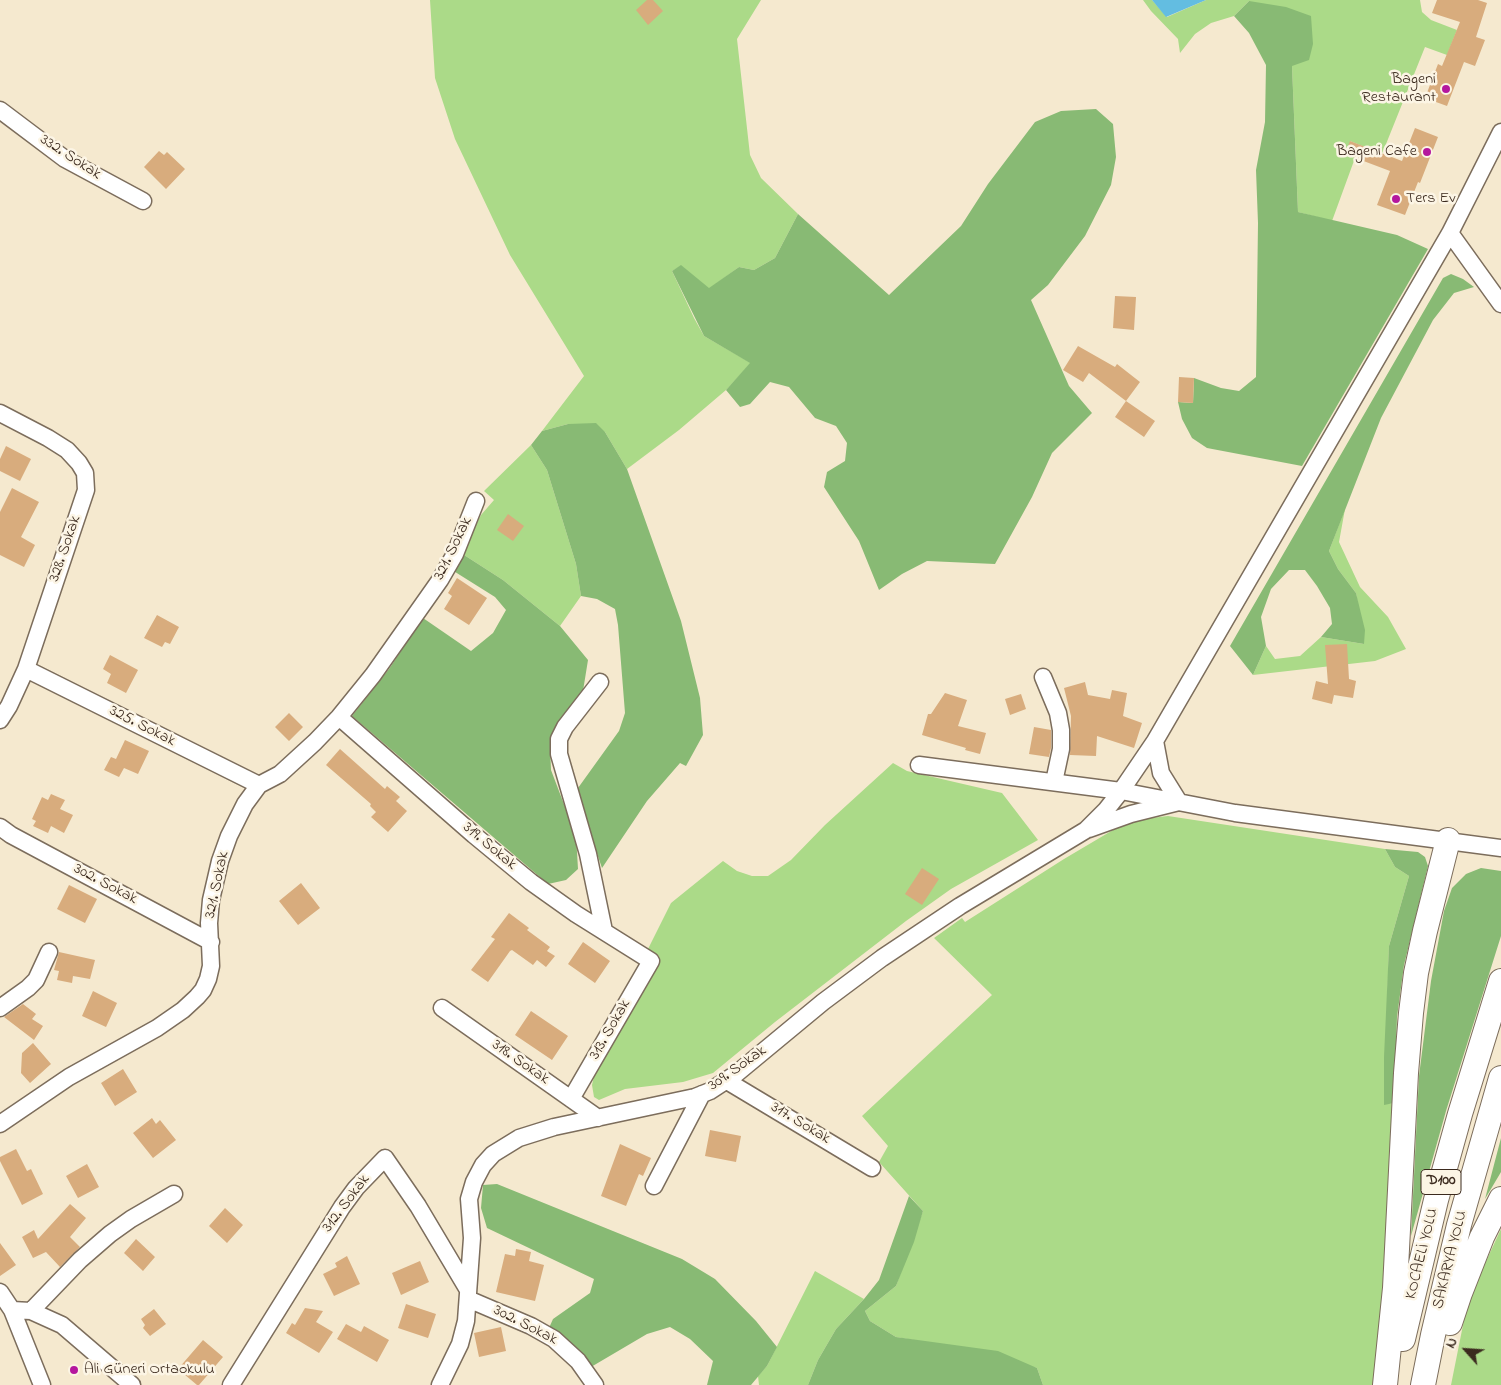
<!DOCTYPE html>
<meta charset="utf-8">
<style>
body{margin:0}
#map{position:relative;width:1501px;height:1385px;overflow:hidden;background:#f5e9cf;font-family:"Indie Flower",sans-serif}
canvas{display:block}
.north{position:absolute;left:1441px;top:1325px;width:50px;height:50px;-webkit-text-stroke:4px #fcf5e5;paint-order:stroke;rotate:296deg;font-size:14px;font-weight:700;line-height:20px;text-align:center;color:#3b2a1e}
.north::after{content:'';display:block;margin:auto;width:18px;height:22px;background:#3b2a1e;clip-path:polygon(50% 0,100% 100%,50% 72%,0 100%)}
</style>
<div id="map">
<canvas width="1501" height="1385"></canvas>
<div class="north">N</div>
</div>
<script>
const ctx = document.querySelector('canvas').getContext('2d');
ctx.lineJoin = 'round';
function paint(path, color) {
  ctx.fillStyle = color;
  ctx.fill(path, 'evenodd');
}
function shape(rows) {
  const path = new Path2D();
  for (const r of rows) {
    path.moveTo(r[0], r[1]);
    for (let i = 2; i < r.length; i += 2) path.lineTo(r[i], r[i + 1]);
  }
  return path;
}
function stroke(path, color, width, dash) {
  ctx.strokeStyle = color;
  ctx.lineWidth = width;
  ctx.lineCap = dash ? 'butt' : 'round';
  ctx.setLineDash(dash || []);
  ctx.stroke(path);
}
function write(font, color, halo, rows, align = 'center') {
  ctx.font = font + ' "Indie Flower",sans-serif';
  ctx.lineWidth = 5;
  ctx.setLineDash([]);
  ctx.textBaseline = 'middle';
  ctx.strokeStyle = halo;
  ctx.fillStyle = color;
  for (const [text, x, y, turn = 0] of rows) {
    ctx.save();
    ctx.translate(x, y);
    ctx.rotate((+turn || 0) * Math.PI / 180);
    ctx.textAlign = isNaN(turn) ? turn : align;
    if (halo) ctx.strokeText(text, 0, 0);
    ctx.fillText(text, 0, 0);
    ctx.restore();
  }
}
const green = shape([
 [430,0,761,0,737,39,750,155,761,178,798,214,775,258,754,270,739,267,709,289,681,266,672,271,694,318,704,336,751,363,726,390,679,430,627,469,605,432,568,424,542,431,584,376,510,255,455,139,435,78],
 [1143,0,1152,0,1167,17,1206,0,1420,0,1422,12,1431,20,1457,30,1447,55,1425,47,1382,154,1350,141,1355,158,1332,221,1298,212,1292,66,1249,1,1234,16,1211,23,1195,34,1180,53,1178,39,1151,11],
 [531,445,547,470,576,564,581,596,560,626,503,580,461,553,481,515,494,500,484,491],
 [1345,509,1339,542,1360,587,1388,617,1406,649,1375,661,1253,675,1266,646,1275,659,1300,656,1321,637,1364,644,1356,593,1338,569,1329,551],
 [893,763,907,771,1002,793,1038,840,951,889,906,921,775,1022,713,1073,683,1082,625,1089,599,1100,594,1097,592,1085,595,1072,656,965,659,956,648,949,671,903,723,861,737,871,752,876,768,876,791,860,825,825],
 [1168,816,1385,849,1395,867,1409,876,1389,946,1384,1104,1394,1103,1383,1311,1373,1385,1043,1385,1037,1368,943,1345,896,1337,870,1321,865,1311,896,1286,923,1211,879,1162,888,1146,862,1116,992,995,934,938,962,918,965,922,1064,859,1113,830,1143,819],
 [1501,1229,1501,1385,1451,1385,1468,1300],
 [815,1271,864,1299,836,1329,818,1360,808,1385,759,1385,758,1376,767,1366]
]);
const forest = shape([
 [1249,1,1286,7,1311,16,1313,44,1309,60,1292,66,1298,212,1397,235,1428,249,1302,466,1207,448,1192,438,1182,419,1178,402,1193,403,1194,378,1221,388,1239,391,1256,377,1258,223,1256,170,1265,122,1266,65,1249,33,1234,16],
 [1096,109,1113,124,1116,157,1111,185,1085,236,1048,285,1031,300,1069,386,1092,413,1052,453,1032,497,995,564,927,561,902,574,879,590,859,541,824,487,827,472,845,461,847,443,836,426,815,418,789,387,770,382,750,404,740,407,726,390,750,363,704,336,672,271,681,265,709,288,739,267,754,270,775,258,798,214,889,295,961,226,988,184,1035,122,1061,111],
 [1451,274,1463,279,1474,287,1454,293,1433,320,1381,418,1329,551,1338,569,1356,593,1365,630,1364,644,1321,637,1332,624,1330,608,1317,586,1305,570,1289,570,1271,589,1261,617,1266,646,1253,675,1230,646,1443,278],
 [596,423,605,432,627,469,681,621,700,698,703,735,686,766,680,763,647,801,602,868,588,827,578,788,619,731,625,713,618,625,615,609,597,599,581,596,576,564,547,470,531,445,542,431,568,424],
 [461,553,503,580,560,626,588,660,583,691,555,730,550,746,551,770,576,836,578,869,566,880,548,884,352,716,389,669,423,618,471,651,493,633,506,610,495,597,452,570],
 [1385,849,1418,852,1425,857,1428,866,1404,965,1397,1017,1394,1103,1384,1105,1384,1057,1389,946,1409,876,1395,867],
 [1481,868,1501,871,1501,936,1446,1111,1411,1236,1419,1076,1431,981,1444,911,1452,888,1466,874],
 [1501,1138,1501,1172,1485,1199],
 [497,1184,682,1259,715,1279,756,1321,777,1347,767,1366,751,1385,707,1385,713,1361,690,1339,670,1327,647,1334,591,1367,549,1328,553,1319,590,1293,594,1279,487,1228,481,1208,483,1185],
 [909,1196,923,1211,914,1242,896,1286,865,1311,870,1321,896,1337,998,1351,1037,1368,1043,1385,808,1385,818,1360,836,1329,864,1299,879,1280]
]);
const water = shape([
 [1152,0,1206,0,1166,17]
]);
const building = shape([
 [647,0,653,0,663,11,648,25,636,10],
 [1437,0,1478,0,1487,3,1476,37,1485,40,1475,66,1464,62,1447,106,1425,98,1438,64,1442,66,1460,22,1432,13],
 [1415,128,1438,137,1420,183,1418,182,1405,215,1377,205,1390,171,1345,154,1350,141,1402,161],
 [159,151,164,155,167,152,185,169,166,189,144,167],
 [1115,296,1136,297,1134,330,1113,328],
 [1078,346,1115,367,1117,364,1140,382,1126,401,1089,373,1083,382,1063,370],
 [1179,377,1194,378,1193,403,1178,402],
 [1126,401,1155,421,1144,437,1115,417],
 [6,446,31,459,20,481,0,471,0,459],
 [12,488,39,502,21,537,35,545,24,567,0,555,0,512],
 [508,514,524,526,513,541,497,530],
 [457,578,487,598,469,625,444,609,452,596,448,593],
 [157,615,179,627,170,644,165,642,162,647,144,638],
 [1347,644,1349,679,1356,681,1353,698,1334,695,1332,704,1312,699,1316,681,1328,684,1325,645],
 [110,655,138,670,126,693,107,683,111,674,103,669],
 [1085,682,1088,695,1110,699,1112,690,1127,693,1123,716,1142,723,1134,748,1097,736,1096,756,1070,755,1071,716,1064,688],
 [945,693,967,700,958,726,986,733,980,754,965,750,966,748,922,735,928,714,931,714],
 [1021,694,1026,709,1010,715,1005,699],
 [289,713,303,727,289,741,275,727],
 [1034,727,1051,730,1051,748,1049,757,1029,754],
 [125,740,149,751,138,774,124,768,119,777,104,770,111,757,116,759],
 [340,749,385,789,387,786,400,797,396,801,407,811,388,832,371,817,376,812,370,806,371,804,326,765],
 [51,794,65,800,60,809,73,815,64,833,51,826,48,833,33,826,36,821,32,819,42,797,48,800],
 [922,868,939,879,922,905,905,894],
 [301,883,320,908,298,925,279,901],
 [69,885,97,899,85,923,57,909],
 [509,913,529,928,527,930,550,947,547,951,555,956,546,967,537,960,533,965,512,950,510,951,488,982,471,970,495,939,491,937],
 [583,942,610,961,595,983,568,964],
 [59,952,95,960,90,979,73,976,72,983,57,980,59,971,54,970],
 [93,991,117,1003,106,1027,82,1016],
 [23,1004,36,1014,32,1019,43,1026,34,1040,4,1017],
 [531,1011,568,1036,552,1060,515,1035],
 [33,1043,51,1064,30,1083,21,1073,22,1053],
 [123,1069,137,1092,115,1106,101,1083],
 [152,1118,156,1124,160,1120,176,1140,153,1158,133,1133],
 [710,1130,741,1136,736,1162,705,1156],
 [620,1144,651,1158,643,1176,639,1174,626,1206,601,1196],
 [16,1149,27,1171,31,1169,43,1194,22,1205,0,1161,0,1157],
 [87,1164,99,1187,78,1198,66,1176],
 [70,1204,86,1218,70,1237,80,1247,60,1267,46,1252,33,1258,22,1237,34,1230,38,1239],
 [225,1208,243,1225,227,1243,209,1226],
 [136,1239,155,1257,143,1271,124,1253],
 [0,1243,16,1265,0,1276],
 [516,1249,531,1252,529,1261,544,1265,535,1301,496,1292,505,1254,515,1256],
 [347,1256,360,1284,334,1296,323,1274,337,1267,335,1263],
 [420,1261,429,1282,401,1295,392,1273],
 [406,1304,436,1314,428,1338,398,1328],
 [305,1308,323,1311,316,1322,333,1332,319,1353,286,1333,292,1323,295,1325],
 [154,1309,166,1324,150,1336,143,1328,145,1325,141,1319],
 [346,1324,361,1332,364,1326,389,1340,377,1362,337,1339],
 [501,1327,506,1351,479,1357,474,1333],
 [203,1340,223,1357,199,1385,197,1385,178,1369]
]);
const minor = shape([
 [0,110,65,159,143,201],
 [1450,233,1501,304],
 [0,413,48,438,67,450,79,463,85,473,86,490,26,669,9,706,0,720],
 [26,669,259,785],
 [1043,677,1058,713,1061,730,1061,749,1054,782],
 [600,682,565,727,559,739,559,754,588,854,604,931],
 [339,717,474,835,531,882,576,914,651,961,571,1099],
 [919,765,1121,791,1235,813,1501,848],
 [0,827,11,835,211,942],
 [1089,829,1131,814,1179,802,1161,773,1155,741],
 [0,1008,28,988,36,980,49,952],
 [442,1008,598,1118],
 [727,1081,872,1168],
 [0,1124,69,1077,157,1028,183,1010,197,997,203,990,208,979,211,966,209,923,211,900,220,861,229,836,245,804,259,785,280,774,315,742,339,717,373,675,440,580,455,554,476,501],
 [654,1186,702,1094],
 [0,1292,12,1310,42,1385],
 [468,1299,531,1326,554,1339,578,1361,595,1385],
 [12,1310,31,1311,62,1325,132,1385],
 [31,1311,80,1260,110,1234,131,1219,174,1194],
 [231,1385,342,1207,356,1188,385,1158,418,1206,468,1290],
 [440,1385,460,1344,466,1321,472,1238,469,1199,474,1182,483,1165,493,1154,519,1138,554,1127,695,1097,710,1091,736,1074,823,1002,882,958,960,906,1086,830,1106,810,1121,791,1155,741,1450,233,1501,132]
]);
const highway = shape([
 [1450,1323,1460,1293,1482,1237,1501,1199],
 [1403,1339,1436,1200,1460,1114,1501,981],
 [1385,1385,1395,1288,1406,1073,1411,1013,1416,973,1425,931,1448,840],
 [1423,1385,1433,1335,1459,1225,1501,1078]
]);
const markers = [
 [1446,89,5,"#b5179e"],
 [1427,152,5,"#b5179e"],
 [1396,199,5,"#b5179e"],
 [74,1370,5,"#b5179e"]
];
const shields = [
 [1441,1182,40]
];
const shieldNames = [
 ["D100",1441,1182]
];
const poiNames = [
 ["Bageni",1436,80],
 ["Restaurant",1436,98],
 ["Bageni Cafe",1417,152],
 ["Ters Ev",1406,199,"left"],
 ["Ali Güneri Ortaokulu",84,1370,"left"]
];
const streetNames = [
 ["332. Sokak",70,158,33],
 ["328. Sokak",66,549,-71],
 ["321. Sokak",454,549,-64],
 ["325. Sokak",142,727,27],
 ["319. Sokak",489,847,40],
 ["302. Sokak",105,885,28],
 ["321. Sokak",218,885,-78],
 ["313. Sokak",611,1030,-60],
 ["318. Sokak",520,1063,35],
 ["309. Sokak",738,1069,-35],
 ["317. Sokak",800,1124,31],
 ["312. Sokak",347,1204,-53],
 ["KOCAELİ YOLU",1423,1254,-76],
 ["SAKARYA YOLU",1451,1260,-76],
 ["302. Sokak",525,1326,27]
];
paint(green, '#abda88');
paint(forest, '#88ba74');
paint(water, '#63bde1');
paint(building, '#d8ac7d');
stroke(minor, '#7c6d5c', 19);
stroke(highway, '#7c6d5c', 26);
stroke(minor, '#fff', 16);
stroke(highway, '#fff', 24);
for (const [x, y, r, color] of markers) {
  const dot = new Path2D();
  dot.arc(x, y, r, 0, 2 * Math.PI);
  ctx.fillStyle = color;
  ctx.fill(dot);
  stroke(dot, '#fcf5e5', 2);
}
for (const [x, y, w] of shields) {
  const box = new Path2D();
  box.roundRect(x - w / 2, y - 12.5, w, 25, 4);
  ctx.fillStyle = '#fcf5e5';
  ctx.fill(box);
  stroke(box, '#3b2a1e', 1);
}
write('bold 15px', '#3b2a1e', null, shieldNames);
write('16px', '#3b2a1e', '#fcf5e5', poiNames, 'right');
write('16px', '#3b2a1e', '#fcf5e5', streetNames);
</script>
